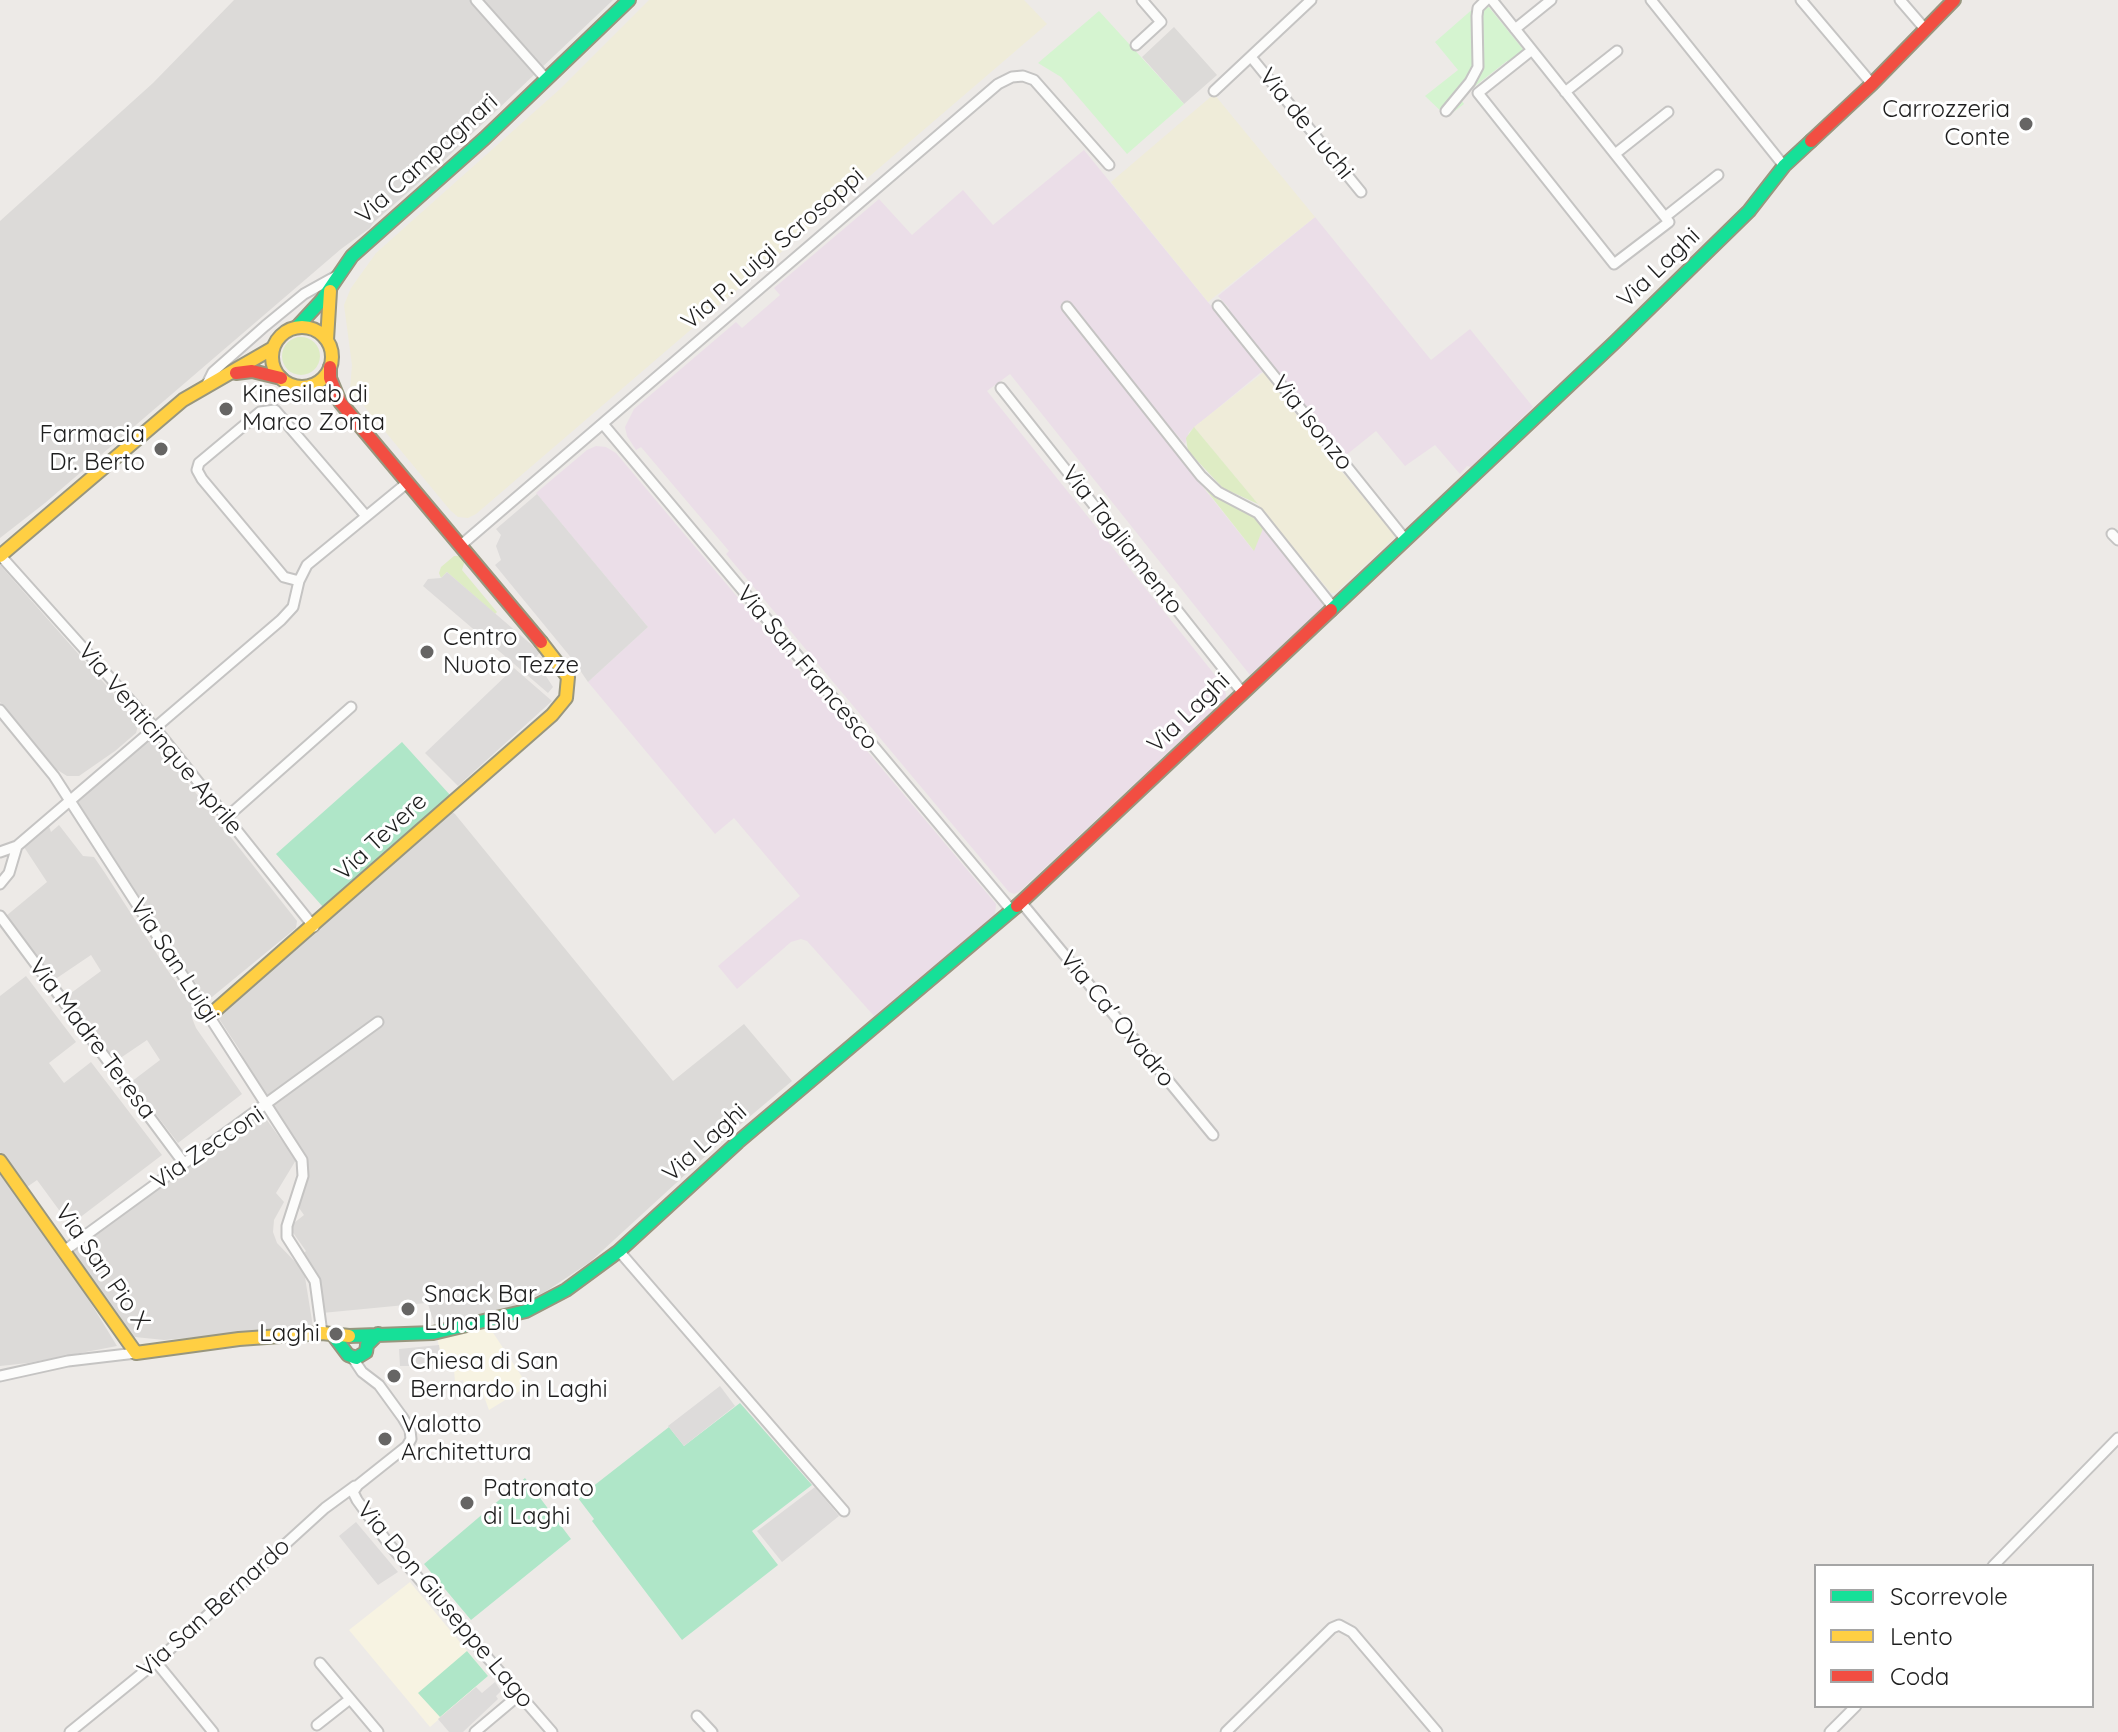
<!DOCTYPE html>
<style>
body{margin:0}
#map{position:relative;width:2118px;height:1732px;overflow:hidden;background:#edeae7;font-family:Quicksand,sans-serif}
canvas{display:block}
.legend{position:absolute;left:1814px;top:1564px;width:280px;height:144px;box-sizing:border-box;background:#fff;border:2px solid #a5a5a5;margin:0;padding:10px 14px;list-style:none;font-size:24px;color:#1e1e1e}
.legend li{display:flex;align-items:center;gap:16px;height:40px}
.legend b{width:40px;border:2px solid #a5a5a5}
</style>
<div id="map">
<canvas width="2118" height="1732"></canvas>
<ul class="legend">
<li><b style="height:10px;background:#16e098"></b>Scorrevole</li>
<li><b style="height:10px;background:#ffcf43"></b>Lento</li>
<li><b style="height:10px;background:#f24e42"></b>Coda</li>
</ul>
</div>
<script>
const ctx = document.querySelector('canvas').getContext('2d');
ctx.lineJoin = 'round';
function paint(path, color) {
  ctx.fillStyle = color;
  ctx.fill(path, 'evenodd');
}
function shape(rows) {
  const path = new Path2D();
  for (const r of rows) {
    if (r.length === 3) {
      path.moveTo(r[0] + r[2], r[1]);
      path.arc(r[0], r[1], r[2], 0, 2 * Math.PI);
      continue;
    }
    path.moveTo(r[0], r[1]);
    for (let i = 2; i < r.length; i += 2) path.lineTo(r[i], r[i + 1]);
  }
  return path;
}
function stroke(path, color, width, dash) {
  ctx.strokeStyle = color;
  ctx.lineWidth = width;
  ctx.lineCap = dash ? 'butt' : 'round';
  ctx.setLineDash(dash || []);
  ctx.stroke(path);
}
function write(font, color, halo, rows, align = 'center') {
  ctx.font = font + ' Quicksand,sans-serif';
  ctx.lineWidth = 6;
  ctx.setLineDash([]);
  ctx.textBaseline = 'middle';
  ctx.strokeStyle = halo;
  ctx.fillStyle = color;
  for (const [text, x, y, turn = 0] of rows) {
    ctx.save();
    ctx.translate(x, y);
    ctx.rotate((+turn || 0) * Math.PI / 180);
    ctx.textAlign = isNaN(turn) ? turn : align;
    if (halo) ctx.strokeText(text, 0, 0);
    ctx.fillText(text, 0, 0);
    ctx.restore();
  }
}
const residential = shape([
 [234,0,613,0,438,166,373,223,370,228,341,249,45,503,0,538,0,221,153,83],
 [1174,27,1217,75,1184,104,1142,57],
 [0,565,112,692,138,726,136,733,115,751,79,776,67,776,56,769,0,702],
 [147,738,154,740,297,921,296,928,212,997,205,996,190,975,78,802,78,797],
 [448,809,455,814,673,1081,744,1024,792,1081,735,1129,590,1262,545,1292,492,1315,435,1326,428,1304,426,1303,322,1313,316,1275,304,1253,306,1251,289,1227,304,1215,294,1201,306,1159,305,1154,253,1078,239,1049,216,1014],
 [59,825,83,856,94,857,105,873,166,968,194,1006,196,1013,192,1018,196,1028,242,1094,178,1143,131,1082,160,1060,147,1040,116,1061,67,996,101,971,91,955,54,980,6,916,47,882,24,847,49,826,51,832],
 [26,976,76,1042,49,1063,64,1083,91,1062,162,1155,70,1225,37,1180,27,1187,0,1152,0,996],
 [261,1112,296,1160,276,1193,284,1202,274,1220,273,1232,277,1243,304,1271,313,1327,164,1340,135,1337,128,1334,70,1252],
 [0,1174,78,1282,117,1346,28,1363,0,1366]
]);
const industrial = shape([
 [1084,150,1269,377,1264,372,1260,373,1189,432,1185,444,1140,393,1070,305,1063,311,1253,550,1264,526,1314,588,1322,601,1323,608,1250,675,1010,374,987,391,1223,685,1226,694,1226,698,1019,892,1014,894,1009,892,726,554,729,551,641,447,636,450,627,436,625,427,634,409,736,322,742,328,780,295,774,288,879,199,912,235,963,190,993,225],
 [1315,217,1431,360,1470,329,1533,407,1471,467,1467,466,1460,474,1435,445,1405,466,1376,431,1345,456,1228,312,1229,308,1218,296],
 [596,446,606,447,616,453,996,904,995,915,874,1016,807,941,801,939,791,942,737,989,718,966,800,896,734,818,715,834,588,682,648,627,536,493,587,450]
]);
const education = shape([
 [488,1325,528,1386,489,1410,479,1383,465,1387,463,1380,455,1382,454,1369,442,1363,437,1336],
 [410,1582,488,1676,430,1727,349,1630]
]);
const farmland = shape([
 [649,0,1024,0,1047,24,476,514,468,518,458,517,450,510,350,389,352,365,344,305,351,288,376,253,560,89],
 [1214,94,1315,217,1208,302,1111,182],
 [1264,372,1317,442,1394,534,1394,538,1335,593,1331,593,1194,427]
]);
const grass = shape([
 [301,356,19],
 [1194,427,1258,504,1223,488,1188,451,1186,438],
 [1203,486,1213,496,1251,513,1264,526,1254,551],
 [454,556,461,556,465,560,462,570,497,612,495,614,447,572,441,578,439,573,441,567]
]);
const park = shape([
 [1483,0,1527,54,1510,65,1507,61,1460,98,1464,104,1447,117,1425,96,1458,70,1435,42],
 [1099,11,1184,104,1127,154,1061,77,1038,63]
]);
const pitch = shape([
 [402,742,450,795,323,907,276,854],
 [740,1403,812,1485,752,1531,778,1565,682,1640,592,1521,594,1519,578,1498,669,1427,684,1446],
 [525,1478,571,1539,471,1620,424,1564],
 [467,1651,488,1676,440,1717,418,1693]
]);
const parking = shape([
 [537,494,648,627,588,682,573,660,495,565,501,560,496,546,501,535,496,529],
 [447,572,540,652,535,659,553,687,548,693,423,586,428,579,441,578],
 [514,668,552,701,458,786,425,753],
 [439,1345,442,1363,434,1365,428,1360,423,1366,400,1366,399,1349],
 [720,1386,735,1406,684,1446,668,1426],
 [815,1487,839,1516,782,1562,757,1531],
 [356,1522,398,1572,378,1585,339,1536],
 [495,1682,501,1691,496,1696,498,1699,463,1732,449,1732,438,1719,476,1687,482,1693]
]);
const street = shape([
 [476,0,547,80],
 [1492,0,1532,50,1669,222,1614,264,1478,93,1532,50],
 [1651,0,1784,166],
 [1801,0,1872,84],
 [1900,0,1925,29],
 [1515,29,1551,0],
 [1136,45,1161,22,1142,0],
 [1251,57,1361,192],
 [1214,91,1311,0],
 [1565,92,1617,51],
 [1446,111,1470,82,1478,67,1477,16,1478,8,1486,0],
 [1615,154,1668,112],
 [1665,217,1718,175],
 [1218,306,1405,539],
 [1067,307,1201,476,1218,492,1258,513,1333,607],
 [207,384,213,372,265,326,304,294,340,274],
 [310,385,340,402],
 [1001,388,1242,692],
 [603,424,1012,911],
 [2112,534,2118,540],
 [460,546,998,84,1012,77,1023,76,1034,80,1109,165],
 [0,555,155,728,314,927],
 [299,581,284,577,202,479,197,470,199,463,260,412,275,410,366,516],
 [0,710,54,776,302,1160,303,1176,287,1226,287,1237,315,1281,322,1333],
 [227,817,351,707],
 [0,852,17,846,281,620,293,607,299,581,307,565,407,483],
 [0,884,9,873,17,846],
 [1021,902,1213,1135],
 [0,916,183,1162],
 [64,1251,378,1022],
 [619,1251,844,1511],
 [352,1357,362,1372,379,1385,403,1418,410,1430,411,1439,407,1446,358,1485,353,1492,357,1500,388,1543,552,1732],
 [0,1376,68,1361,136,1353],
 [1993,1566,2118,1438],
 [156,1662,213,1732],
 [320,1663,378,1732],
 [697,1716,712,1732],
 [317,1725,350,1699],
 [70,1732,156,1662,325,1508,355,1486],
 [475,1732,519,1695],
 [1226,1732,1332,1628,1339,1625,1352,1632,1437,1732],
 [1830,1732,1856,1706]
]);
const fast = shape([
 [297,327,322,300,352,256,485,138,629,0],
 [1331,610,1615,342,1749,211,1784,166,1811,141],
 [333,1335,348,1355,356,1358,366,1352,367,1345,378,1334],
 [349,1336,433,1333,526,1311,566,1290,619,1251,738,1142,1017,906]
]);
const slow = shape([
 [302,357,30],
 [327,340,330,291],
 [0,556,183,400,273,348],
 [210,1015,552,715,566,698,568,677,541,642],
 [0,1161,136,1353,239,1339,322,1333,349,1336]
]);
const jam = shape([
 [1811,141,1872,84,1954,0],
 [330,367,330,378,340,402,541,642],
 [236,373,252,371,281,378],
 [1017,906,1331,610]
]);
const markers = [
 [2026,124,8,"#666564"],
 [226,409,8,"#666564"],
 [161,449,8,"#666564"],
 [427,652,8,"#666564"],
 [408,1309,8,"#666564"],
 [336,1334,8,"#666564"],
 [394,1376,8,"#666564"],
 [385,1439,8,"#666564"],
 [467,1503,8,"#666564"]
];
const poiNames = [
 ["Carrozzeria",2010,110,"right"],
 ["Conte",2010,138,"right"],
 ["Kinesilab di",242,395],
 ["Marco Zonta",242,423],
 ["Farmacia",145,435,"right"],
 ["Dr. Berto",145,463,"right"],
 ["Centro",443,638],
 ["Nuoto Tezze",443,666],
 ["Snack Bar",424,1295],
 ["Luna Blu",424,1323],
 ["Laghi",320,1334,"right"],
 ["Chiesa di San",410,1362],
 ["Bernardo in Laghi",410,1390],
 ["Valotto",401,1425],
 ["Architettura",401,1453],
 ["Patronato",483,1489],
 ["di Laghi",483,1517]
];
const streetNames = [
 ["Via de Luchi",1306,124,51],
 ["Via Campagnari",427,159,-42],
 ["Via P. Luigi Scrosoppi",773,249,-41],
 ["Via Laghi",1659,268,-44],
 ["Via Isonzo",1312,423,51],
 ["Via Tagliamento",1122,540,52],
 ["Via San Francesco",807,668,50],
 ["Via Laghi",1189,713,-44],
 ["Via Venticinque Aprile",160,739,50],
 ["Via Tevere",381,837,-43],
 ["Via San Luigi",174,961,57],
 ["Via Ca' Ovadro",1117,1019,51],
 ["Via Madre Teresa",92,1039,53],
 ["Via Laghi",705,1143,-42],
 ["Via Zecconi",208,1148,-34],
 ["Via San Pio X",102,1267,55],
 ["Via Don Giuseppe Lago",445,1605,50],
 ["Via San Bernardo",214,1608,-42]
];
paint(residential, '#dcdad8');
paint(industrial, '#ebdee8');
paint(education, '#f7f3e2');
paint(farmland, '#efecd9');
paint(grass, '#deecc4');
paint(park, '#d5f4d0');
paint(pitch, '#afe6c8');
paint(parking, '#dddbda');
stroke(street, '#c5c4c3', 13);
stroke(fast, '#98967e', 16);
stroke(slow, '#98967e', 16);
stroke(jam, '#98967e', 16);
stroke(street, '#fcfcfb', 9);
stroke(fast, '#16e098', 12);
stroke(slow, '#ffcf43', 12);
stroke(jam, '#f24e42', 12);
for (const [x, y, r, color] of markers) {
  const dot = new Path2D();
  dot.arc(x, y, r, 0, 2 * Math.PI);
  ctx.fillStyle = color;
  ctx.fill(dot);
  stroke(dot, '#fff', 3);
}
write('24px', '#1e1e1e', '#fff', poiNames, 'left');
write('24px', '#1e1e1e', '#fff', streetNames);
</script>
